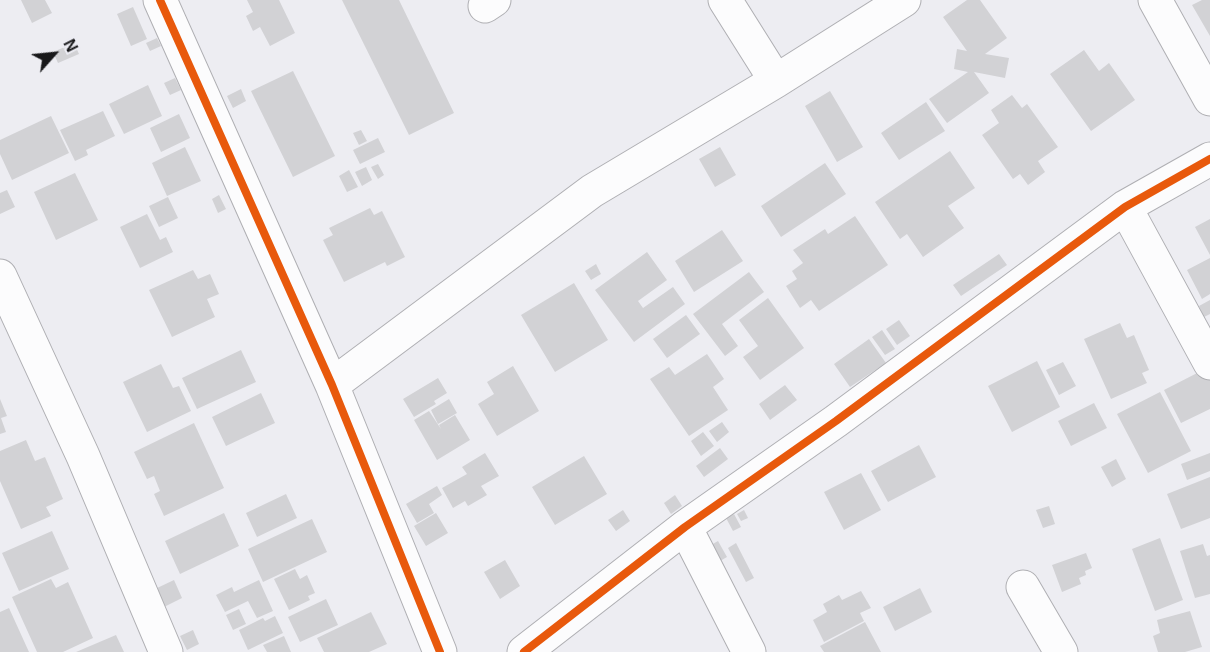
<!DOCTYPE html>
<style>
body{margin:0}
#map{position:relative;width:1210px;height:652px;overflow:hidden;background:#ededf2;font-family:Arial,sans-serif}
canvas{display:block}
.north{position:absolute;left:24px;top:24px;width:60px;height:60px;-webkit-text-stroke:4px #ececf3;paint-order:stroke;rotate:63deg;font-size:16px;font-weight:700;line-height:24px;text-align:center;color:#18181a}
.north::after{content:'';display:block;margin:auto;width:21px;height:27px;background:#18181a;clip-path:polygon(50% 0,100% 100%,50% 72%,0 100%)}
</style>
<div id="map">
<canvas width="1210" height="652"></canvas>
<div class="north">N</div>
</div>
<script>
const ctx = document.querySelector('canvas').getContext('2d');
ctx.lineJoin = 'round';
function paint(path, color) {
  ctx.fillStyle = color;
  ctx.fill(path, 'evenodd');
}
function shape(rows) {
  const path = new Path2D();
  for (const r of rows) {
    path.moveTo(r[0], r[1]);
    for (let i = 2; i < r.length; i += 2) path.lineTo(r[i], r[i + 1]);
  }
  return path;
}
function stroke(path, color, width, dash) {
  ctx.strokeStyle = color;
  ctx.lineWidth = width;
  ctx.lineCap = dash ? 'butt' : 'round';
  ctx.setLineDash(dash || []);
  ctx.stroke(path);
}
const building = shape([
 [21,0,45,0,52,13,32,23],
 [247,0,279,0,295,33,270,46,260,27,253,31,246,16,253,12],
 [342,0,399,0,454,113,409,135],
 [967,0,980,0,1007,38,985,54,1009,58,1005,78,974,72,989,93,947,123,929,99,968,72,954,69,957,49,967,51,943,17],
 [1202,0,1210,0,1210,36,1192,5],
 [133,7,147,39,131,46,117,14],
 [157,38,161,46,150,51,146,43],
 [74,43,79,54,58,63,53,52],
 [1084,50,1099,71,1109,63,1135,100,1091,131,1050,74],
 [293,71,335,156,293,177,251,91],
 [175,78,181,90,170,95,164,83],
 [148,85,162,116,124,134,109,104],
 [241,89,246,101,233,108,227,96],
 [830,91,863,147,837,162,805,106],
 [1012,95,1022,108,1027,104,1058,147,1038,161,1045,172,1028,185,1020,174,1013,179,982,135,999,123,991,110],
 [926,102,945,131,899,160,881,133],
 [103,111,115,136,86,150,88,155,75,161,60,130],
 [179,114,190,138,161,152,150,128],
 [51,116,69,153,12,180,0,154,0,140],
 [361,130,367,141,359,145,353,133],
 [378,138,385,152,360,164,353,150],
 [185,147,201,181,167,196,152,163],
 [720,147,736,175,715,187,699,159],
 [950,151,975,188,948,206,964,228,923,257,907,234,900,239,875,202],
 [825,163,846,194,781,237,761,206],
 [378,164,384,175,378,179,371,167],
 [366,167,372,180,362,186,355,172],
 [349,170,358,187,347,192,339,176],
 [75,173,98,220,56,240,34,192],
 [7,190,15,207,0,214,0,193],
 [219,195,226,209,218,213,212,199],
 [168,197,178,218,159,227,149,206],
 [370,208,374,215,382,211,405,257,387,266,385,262,344,282,323,240,333,235,329,228],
 [147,214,160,240,166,237,173,252,140,268,120,227],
 [855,216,888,265,819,311,811,300,800,308,786,286,797,279,792,271,803,263,793,250,825,229,828,234],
 [1210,219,1210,255,1195,227],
 [722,230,743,261,694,292,675,261],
 [647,252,667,280,638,301,643,308,673,287,685,304,634,342,595,290],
 [999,254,1007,265,961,296,953,285],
 [1210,258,1210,294,1202,299,1187,270],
 [596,264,601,274,591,280,585,271],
 [193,270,198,279,210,274,219,294,207,299,215,317,172,337,149,290],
 [749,272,764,292,722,324,738,346,725,356,693,314],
 [574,283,608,340,555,372,521,315],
 [768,298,804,348,760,380,743,357,758,346,739,320],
 [1210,300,1210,314,1204,317,1199,306],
 [686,315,700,334,667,358,653,339],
 [899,320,910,336,897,345,886,329],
 [1120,323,1127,338,1134,335,1149,370,1142,373,1147,383,1111,399,1084,339],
 [882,330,895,349,885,355,872,337],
 [869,339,886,363,850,387,834,364],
 [241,350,256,382,197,409,182,378],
 [707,354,724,379,713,387,728,410,689,436,650,379,669,367,675,375],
 [1037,361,1060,407,1012,432,988,386],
 [1063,362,1076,386,1059,395,1046,370],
 [161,364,173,388,179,386,191,411,147,432,123,382],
 [513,366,539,411,497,436,478,404,494,394,487,382],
 [1205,369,1210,379,1210,409,1181,423,1164,390],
 [438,378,447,393,434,401,436,404,414,417,403,399],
 [785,385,797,400,770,420,759,404],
 [1160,392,1191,451,1148,473,1117,414],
 [261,393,275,423,226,446,212,417],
 [0,399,7,416,1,418,6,432,0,434],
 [449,399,457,413,438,424,431,410],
 [1094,403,1107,428,1071,446,1058,421],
 [429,411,441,429,439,425,455,415,470,440,437,460,414,420],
 [722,422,729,432,717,442,709,431],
 [194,423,224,488,164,516,154,494,160,491,154,476,147,479,134,452],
 [703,432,714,446,701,456,691,441],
 [26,440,35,461,45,457,63,499,46,507,51,516,21,529,0,481,0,451],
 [919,445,936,477,888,502,871,471],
 [720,448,728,459,704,477,696,466],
 [485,453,499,476,481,486,487,495,468,506,465,501,453,508,442,488,467,474,462,467],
 [1210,453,1210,471,1187,480,1181,464],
 [584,456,607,494,555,525,532,487],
 [1116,459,1126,479,1112,487,1101,467],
 [861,473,881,510,844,530,824,492],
 [1210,477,1210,518,1181,529,1167,494],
 [437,486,442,495,429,504,434,513,417,523,406,504],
 [286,494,297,518,257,537,246,513],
 [675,495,682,506,671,514,664,503],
 [1049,506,1055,524,1043,528,1036,510],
 [623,510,630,521,616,531,608,520],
 [744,510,748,518,741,521,737,514],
 [224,513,239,546,180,574,165,541],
 [436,513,448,533,426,546,414,526],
 [734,514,741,527,733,531,726,518],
 [312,519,327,552,263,582,248,549],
 [52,531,69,569,19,591,2,553],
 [1160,538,1183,600,1155,611,1132,549],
 [718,541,727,557,720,561,711,545],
 [736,543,754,578,746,582,728,548],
 [1203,544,1207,556,1210,555,1210,594,1195,598,1180,551],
 [1086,553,1092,568,1085,571,1086,575,1079,578,1081,584,1062,592,1052,565],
 [505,560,520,586,500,599,484,572],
 [295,569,300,579,307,575,315,593,308,596,310,600,289,610,274,579],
 [51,579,56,588,68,582,93,638,63,652,37,652,12,597],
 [174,580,182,598,164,607,155,589],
 [259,580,273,611,257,618,248,601,225,612,216,595,232,587,234,592],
 [920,588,932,612,895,631,883,607],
 [861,591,871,608,860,613,864,621,824,642,813,620,827,612,823,604,839,595,842,600],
 [326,599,338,625,300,642,288,617],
 [9,608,29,652,0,652,0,612],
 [239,609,246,624,233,630,226,615],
 [1190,611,1202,647,1185,652,1158,652,1153,636,1160,633,1157,620],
 [371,612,387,644,369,652,324,652,317,638],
 [275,616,283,633,248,650,239,630,263,618,265,621],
 [865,622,881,652,824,652,820,646],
 [193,630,199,644,187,650,180,636],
 [116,635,124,652,76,652],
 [284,636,291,652,267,652,263,645]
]);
const minor = shape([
 [160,0,332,385,440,652],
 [725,0,776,81],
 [1155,0,1210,99],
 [485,6,494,0],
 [1125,207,1210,363],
 [0,276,83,456,166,652],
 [332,385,592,191,776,81,904,0],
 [685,527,749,652],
 [1023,587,1061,652],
 [524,652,685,527,836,421,1125,207,1210,159]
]);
const cycleway = shape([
 [160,0,332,385,440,652],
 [524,652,685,527,836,421,1125,207,1210,159]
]);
paint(building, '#d2d2d5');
stroke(minor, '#afafb3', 35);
stroke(minor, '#fcfcfd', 33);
stroke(cycleway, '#e8590c', 8);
</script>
